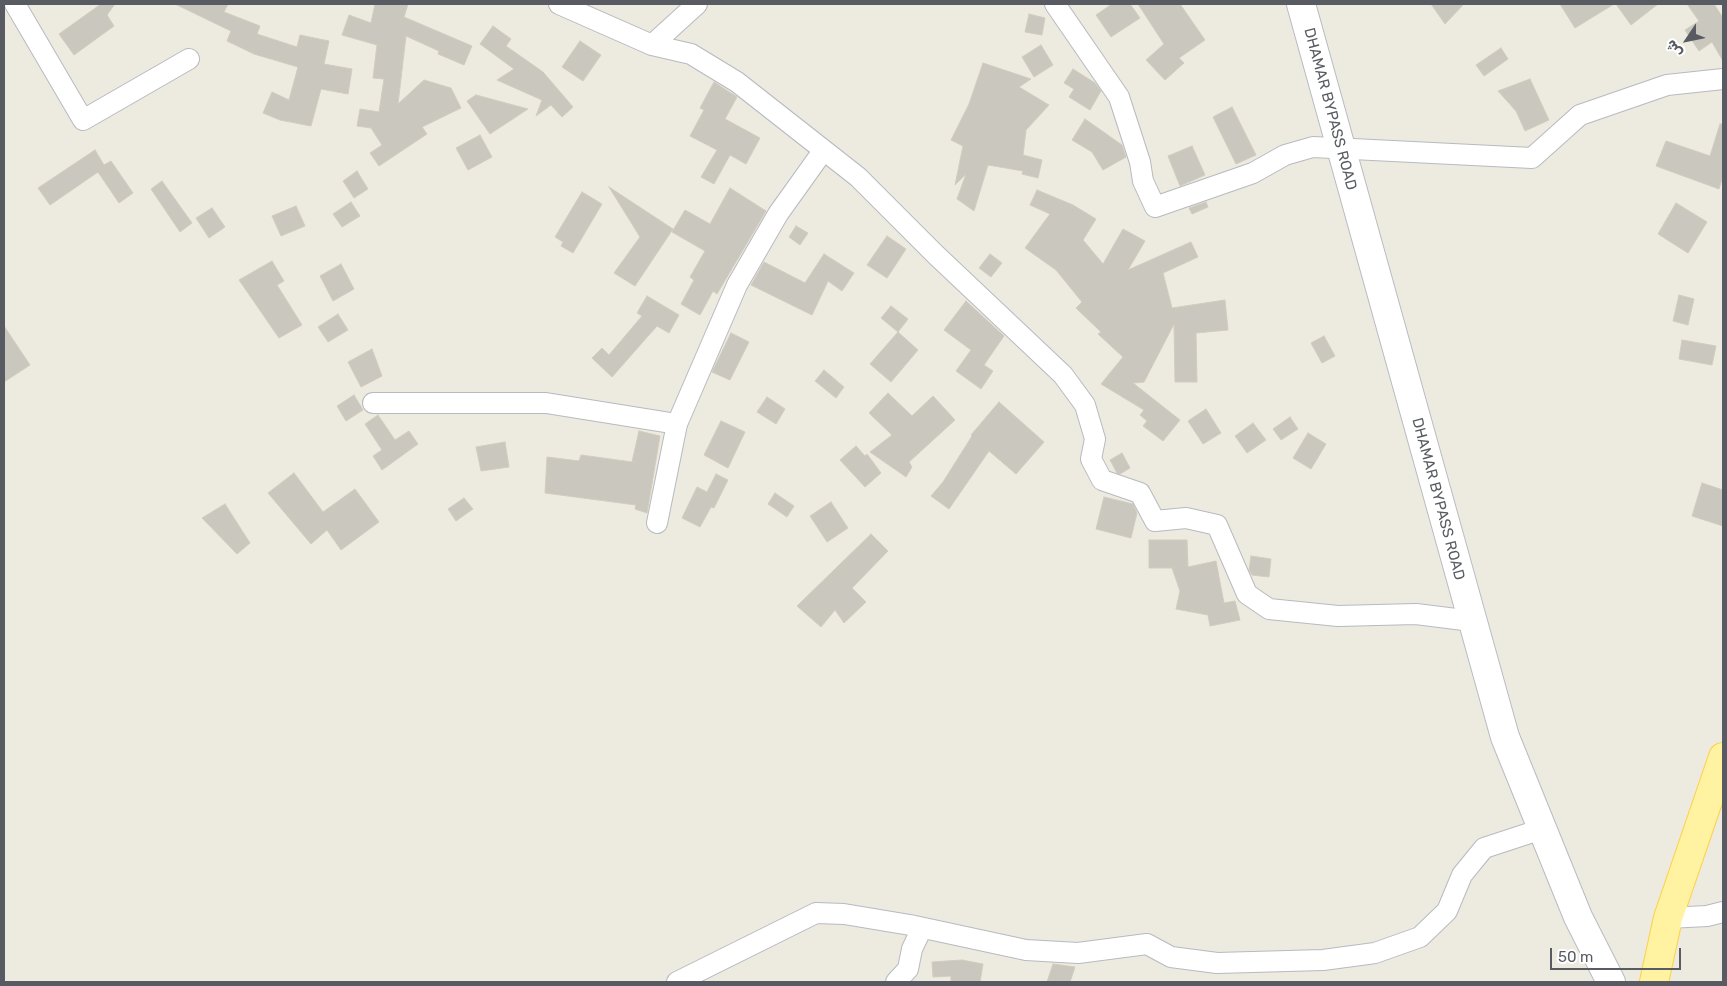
<!DOCTYPE html>
<meta charset="utf-8">
<style>
body{margin:0}
#map{position:relative;width:1727px;height:986px;overflow:hidden;background:#edeadf;font-family:Rubik,Cairo,sans-serif}
canvas{display:block}
.frame{position:absolute;inset:0;border:5px solid #585c62;pointer-events:none}
.north{position:absolute;left:1662px;top:15px;width:50px;height:50px;-webkit-text-stroke:4px #fff;paint-order:stroke;rotate:236deg;font-size:14px;font-weight:700;line-height:20px;text-align:center;color:#585c62}
.north::after{content:'';display:block;margin:auto;width:18px;height:22px;background:#585c62;clip-path:polygon(50% 0,100% 100%,50% 72%,0 100%)}
.scale{position:absolute;left:1550px;top:948px;width:131px;height:22px;box-sizing:border-box;border:2px solid #585c62;border-top:0;padding-left:6px;font-size:15px;line-height:18px;white-space:nowrap;color:#585c62;-webkit-text-stroke:4px #fff;paint-order:stroke}
</style>
<div id="map">
<canvas width="1727" height="986"></canvas>
<div class="frame"></div>
<div class="north">ش</div>
<div class="scale">50 m</div>
</div>
<script>
const ctx = document.querySelector('canvas').getContext('2d');
ctx.lineJoin = 'round';
function paint(path, color) {
  ctx.fillStyle = color;
  ctx.fill(path, 'evenodd');
}
function shape(rows) {
  const path = new Path2D();
  for (const r of rows) {
    path.moveTo(r[0], r[1]);
    for (let i = 2; i < r.length; i += 2) path.lineTo(r[i], r[i + 1]);
  }
  return path;
}
function stroke(path, color, width, dash) {
  ctx.strokeStyle = color;
  ctx.lineWidth = width;
  ctx.lineCap = dash ? 'butt' : 'round';
  ctx.setLineDash(dash || []);
  ctx.stroke(path);
}
function write(font, color, halo, rows, align = 'center') {
  ctx.font = font + ' Rubik,sans-serif';
  ctx.lineWidth = 4.5;
  ctx.setLineDash([]);
  ctx.textBaseline = 'middle';
  ctx.strokeStyle = halo;
  ctx.fillStyle = color;
  for (const [text, x, y, turn = 0] of rows) {
    ctx.save();
    ctx.translate(x, y);
    ctx.rotate((+turn || 0) * Math.PI / 180);
    ctx.textAlign = isNaN(turn) ? turn : align;
    if (halo) ctx.strokeText(text, 0, 0);
    ctx.fillText(text, 0, 0);
    ctx.restore();
  }
}
const building = shape([
 [101,4,115,4,107,15,114,26,74,55,59,34,101,4],
 [175,4,228,4,224,12,260,26,257,34,297,47,300,35,329,41,324,64,352,69,348,94,321,89,311,126,280,120,263,113,272,92,289,100,298,67,254,54,227,41,231,31,175,4],
 [375,4,408,4,404,17,472,46,464,65,438,54,439,51,406,36,398,104,424,80,451,88,461,108,422,127,427,134,379,166,370,153,382,145,371,128,357,126,360,109,379,112,384,79,373,78,377,45,342,35,349,15,371,23,375,4],
 [1112,4,1130,4,1140,18,1111,37,1096,15,1112,4],
 [1138,4,1180,4,1205,40,1179,58,1184,63,1165,80,1146,60,1164,44,1138,4],
 [1431,4,1464,4,1445,24,1431,4],
 [1560,4,1614,4,1575,28,1560,4],
 [1616,4,1658,4,1631,25,1616,4],
 [1687,4,1714,4,1723,18,1723,61,1712,42,1699,51,1685,30,1699,21,1687,4],
 [1029,14,1045,18,1042,35,1025,32,1029,14],
 [493,26,511,39,506,46,543,72,573,107,562,117,551,105,536,116,542,100,497,80,514,69,480,44,493,26],
 [580,41,601,55,583,81,562,67,580,41],
 [1041,45,1053,65,1034,77,1022,57,1041,45],
 [1501,48,1508,59,1484,76,1476,65,1501,48],
 [983,63,1031,79,1019,87,1049,105,1026,130,1023,155,1042,160,1038,178,1022,174,1023,171,988,165,974,211,957,199,966,174,955,185,963,146,951,140,969,104,983,63],
 [1073,69,1095,83,1101,91,1090,110,1069,97,1074,89,1064,83,1073,69],
 [1530,79,1549,120,1525,131,1516,111,1498,91,1530,79],
 [714,82,737,97,725,119,760,138,746,164,730,155,714,184,701,177,717,150,690,136,704,110,700,108,714,82],
 [476,95,528,109,490,134,467,101,476,95],
 [1232,107,1256,155,1236,164,1213,117,1232,107],
 [1085,119,1122,145,1126,157,1103,170,1092,152,1072,140,1085,119],
 [1720,124,1723,124,1723,176,1719,189,1656,166,1666,141,1710,156,1720,124],
 [480,135,492,157,468,170,456,148,480,135],
 [1192,146,1205,175,1180,186,1168,156,1192,146],
 [95,150,104,165,111,161,133,193,119,203,98,172,50,205,38,188,95,150],
 [357,171,368,189,354,198,343,181,357,171],
 [162,181,192,223,180,232,151,189,162,181],
 [609,187,673,229,635,286,614,273,640,237,609,187],
 [730,188,766,211,717,294,713,291,700,315,681,304,694,280,690,277,705,251,672,232,685,210,710,224,730,188],
 [1037,190,1073,205,1096,219,1083,240,1103,264,1123,229,1145,241,1128,270,1191,242,1198,257,1163,273,1172,308,1225,300,1228,330,1196,333,1197,382,1175,382,1174,324,1144,382,1133,383,1180,420,1163,441,1143,426,1147,421,1140,415,1144,410,1101,384,1123,357,1098,334,1101,332,1076,308,1082,302,1056,270,1025,248,1050,214,1030,205,1037,190],
 [582,192,602,204,573,253,561,246,563,242,555,237,582,192],
 [351,202,360,216,342,227,333,214,351,202],
 [1206,202,1208,207,1192,214,1189,208,1206,202],
 [1676,203,1707,222,1688,253,1658,234,1676,203],
 [296,206,305,226,281,236,272,216,296,206],
 [212,208,225,227,209,238,196,218,212,208],
 [796,226,808,233,800,245,789,237,796,226],
 [887,236,906,249,887,278,867,265,887,236],
 [824,254,854,273,842,291,828,281,812,315,751,285,764,262,805,283,824,254],
 [990,254,1002,263,991,277,979,268,990,254],
 [272,261,284,281,277,285,302,325,279,338,239,280,272,261],
 [341,264,354,289,333,301,320,276,341,264],
 [1679,295,1694,299,1688,325,1673,321,1679,295],
 [647,296,679,315,669,333,657,326,612,377,592,358,602,348,609,355,642,316,637,313,647,296],
 [966,301,1004,336,984,365,993,371,981,389,956,371,971,350,944,330,966,301],
 [891,306,908,319,898,332,881,318,891,306],
 [338,314,348,330,328,342,318,327,338,314],
 [4,326,30,365,4,382,4,326],
 [898,332,918,350,891,382,870,364,898,332],
 [731,333,749,342,730,380,712,372,731,333],
 [1324,336,1335,356,1322,363,1311,343,1324,336],
 [1682,340,1716,346,1712,365,1679,359,1682,340],
 [372,349,382,376,361,387,348,362,372,349],
 [824,370,844,387,836,398,815,381,824,370],
 [888,393,912,416,933,396,955,420,909,462,912,467,906,477,870,452,892,435,869,413,888,393],
 [354,395,363,410,346,421,337,406,354,395],
 [767,397,785,409,776,424,757,412,767,397],
 [999,402,1044,442,1016,474,989,451,949,509,931,496,943,482,972,436,971,435,999,402],
 [1206,409,1221,433,1203,444,1188,421,1206,409],
 [378,415,395,440,409,431,418,444,382,470,373,456,382,450,365,424,378,415],
 [1290,417,1298,429,1281,440,1273,429,1290,417],
 [721,421,745,432,728,468,704,455,721,421],
 [1253,423,1266,440,1247,453,1235,436,1253,423],
 [639,431,660,436,647,513,635,509,636,505,545,493,547,457,579,461,581,455,632,462,639,431],
 [1308,433,1326,444,1311,469,1293,458,1308,433],
 [505,442,509,467,481,471,476,447,505,442],
 [856,446,865,456,867,454,881,473,865,487,840,460,856,446],
 [1122,453,1130,468,1120,474,1117,473,1110,460,1122,453],
 [294,473,323,512,355,489,379,522,341,550,327,530,311,544,268,493,294,473],
 [716,474,728,480,714,508,711,507,700,527,682,518,697,487,707,492,716,474],
 [1702,483,1723,490,1723,526,1692,516,1702,483],
 [775,493,794,506,787,517,768,504,775,493],
 [1104,497,1133,504,1137,513,1131,538,1096,529,1104,497],
 [464,498,473,509,456,521,448,509,464,498],
 [831,502,848,528,827,542,810,516,831,502],
 [225,504,250,543,237,554,202,518,225,504],
 [871,534,888,551,852,588,866,602,844,623,835,610,821,627,797,606,871,534],
 [1149,540,1187,540,1188,567,1216,561,1224,603,1235,601,1240,620,1210,626,1208,615,1176,609,1180,591,1172,568,1149,568,1149,540],
 [1251,556,1271,559,1269,577,1252,575,1249,570,1251,556],
 [962,960,983,964,980,982,951,982,951,976,933,977,932,962,962,960],
 [1053,964,1075,967,1070,982,1047,982,1053,964]
]);
const minor = shape([
 [15,4,83,120,189,59],
 [559,4,652,45,691,54,737,82,858,177,936,255,1063,375,1085,405,1095,439,1091,459,1102,480,1140,493,1155,521,1186,518,1217,525,1247,594,1269,609,1338,616,1416,614,1472,621],
 [1055,4,1119,97,1140,162,1143,181,1155,207,1253,173,1285,155,1313,147,1532,158,1580,115,1667,85,1723,79],
 [652,45,697,4],
 [373,403,546,403,677,424],
 [657,523,677,424,737,285,778,214,823,151],
 [1668,918,1707,916,1723,912],
 [677,982,816,913,844,914,910,925,1026,950,1078,953,1147,944,1171,957,1217,963,1323,960,1375,953,1420,937,1447,911,1462,875,1484,848,1542,829],
 [896,982,908,969,912,949,922,928]
]);
const secondary = shape([
 [1301,4,1505,737,1578,917,1611,982]
]);
const primary = shape([
 [1654,982,1668,918,1723,757]
]);
const streetNames = [
 ["DHAMAR BYPASS ROAD",1330,109,75],
 ["DHAMAR BYPASS ROAD",1438,499,75]
];
paint(building, '#cac7be');
stroke(building, '#d2ccbd', 1);
stroke(minor, '#b7bac0', 22);
stroke(secondary, '#b8bcc3', 30);
stroke(primary, '#fdd047', 30);
stroke(minor, '#fff', 20);
stroke(secondary, '#fff', 28);
stroke(primary, '#fff3a1', 28);
write('15px', '#585c62', '#fff', streetNames);
</script>
